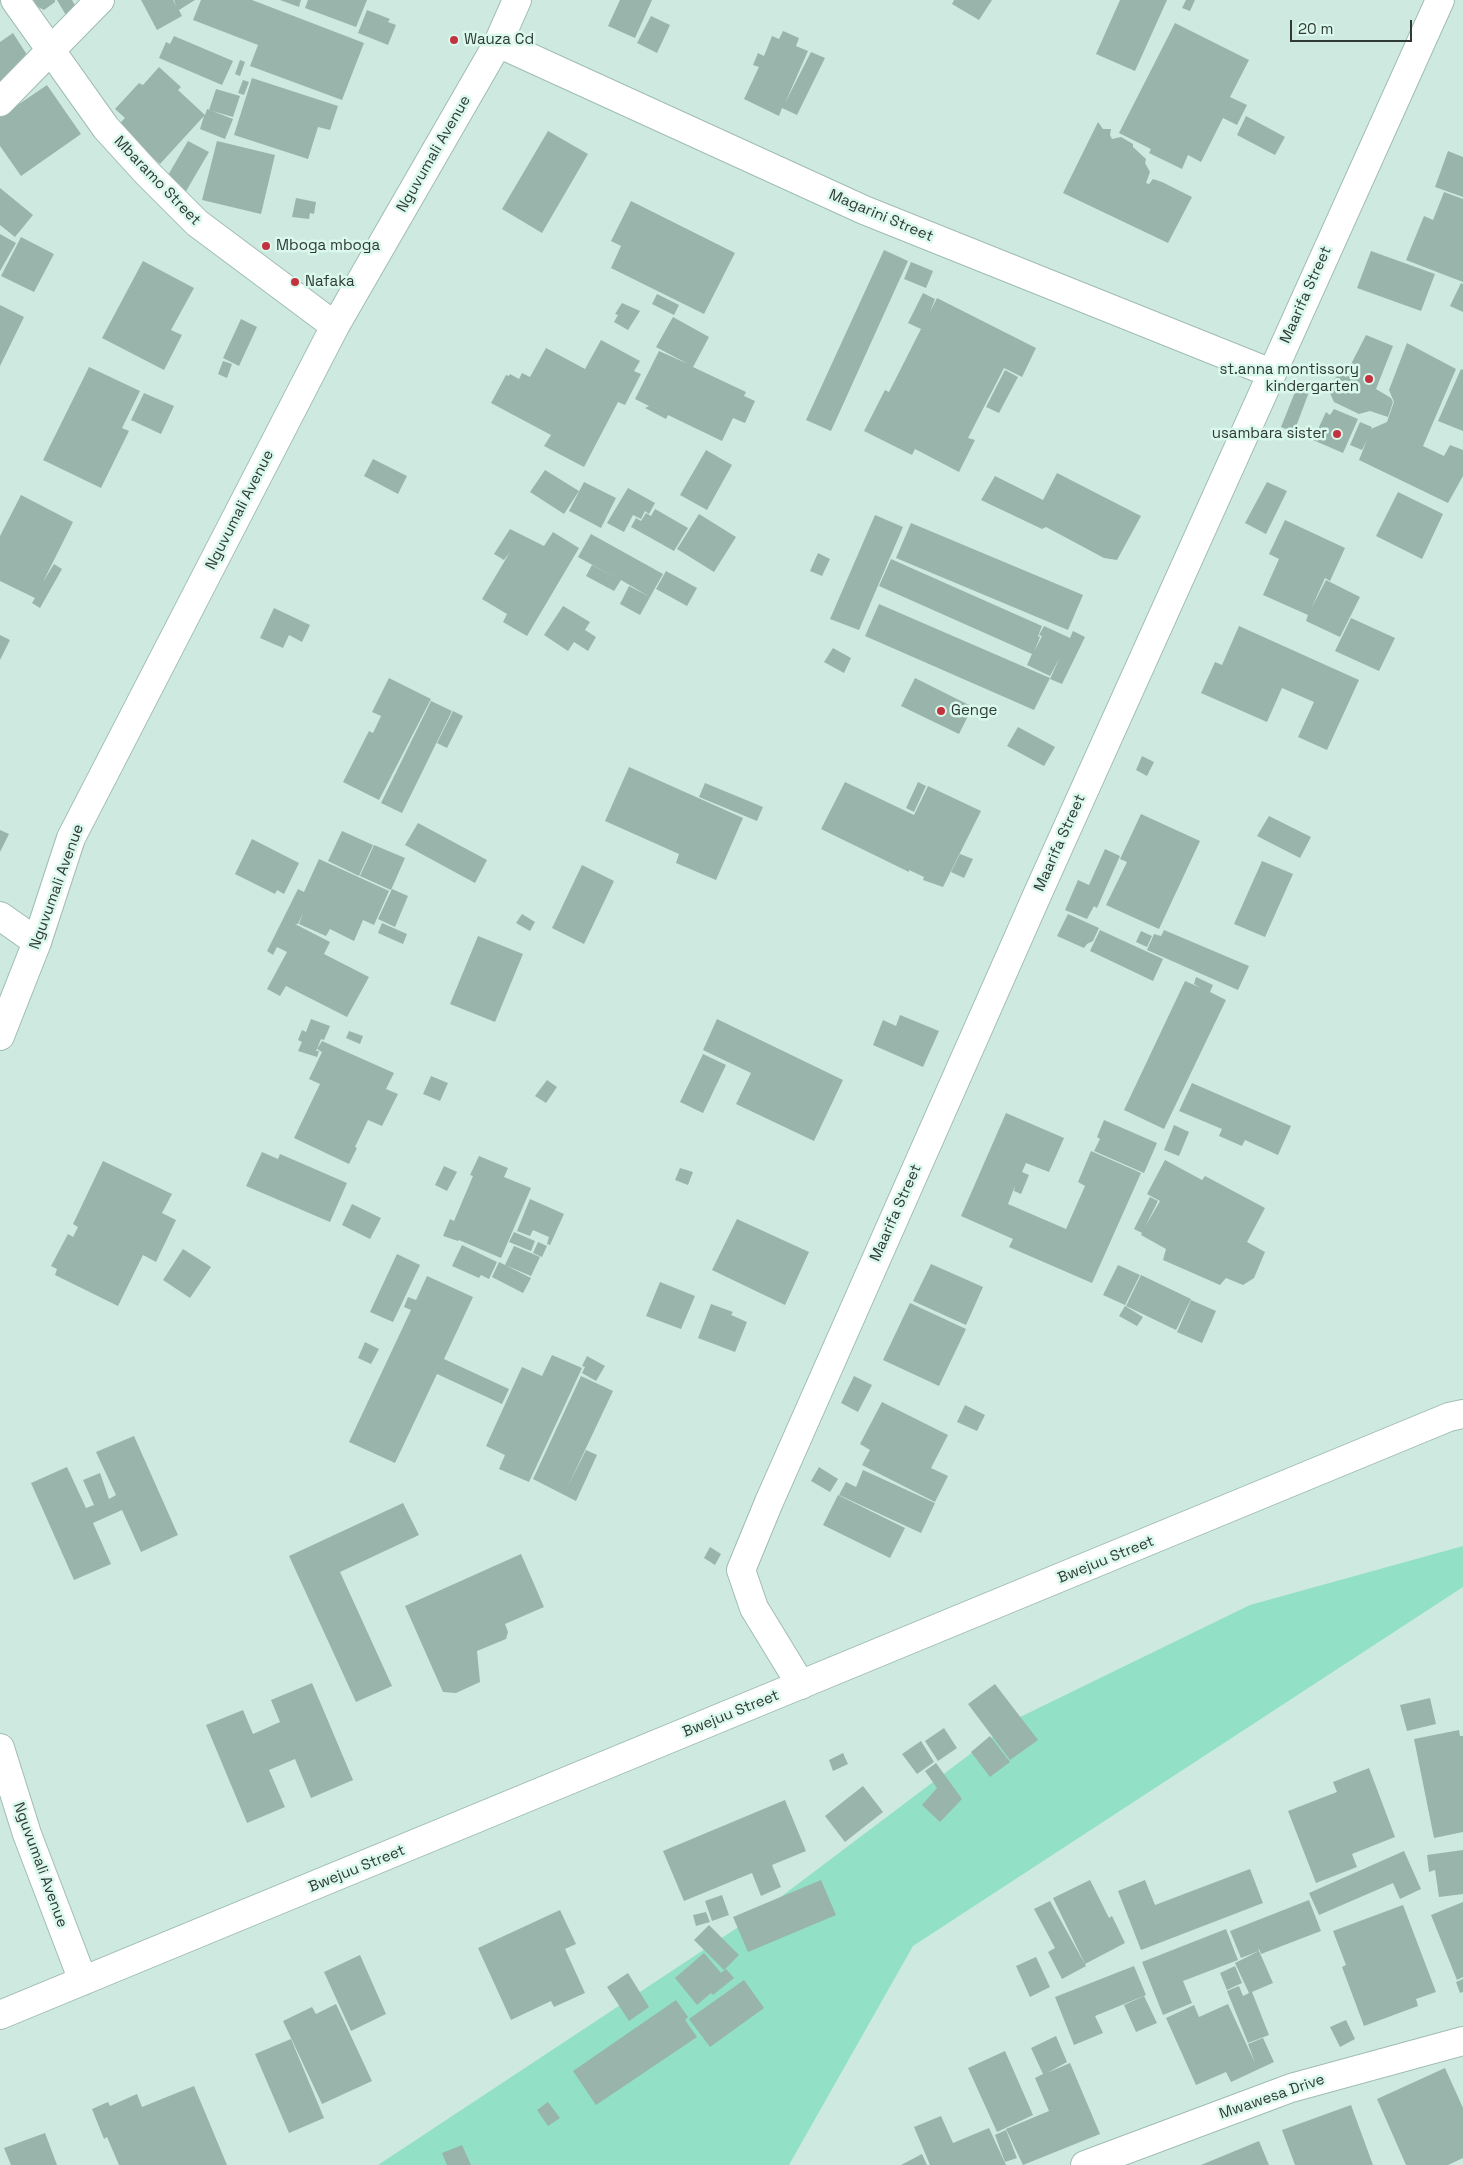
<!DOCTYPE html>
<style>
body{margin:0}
#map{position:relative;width:1463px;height:2165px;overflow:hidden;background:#ceeae0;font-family:"Space Grotesk",sans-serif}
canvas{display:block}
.scale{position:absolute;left:1290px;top:20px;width:122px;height:22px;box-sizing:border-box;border:2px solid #2f3a36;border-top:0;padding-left:6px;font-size:15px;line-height:18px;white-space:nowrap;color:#2f3a36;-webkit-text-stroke:4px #dbf8ed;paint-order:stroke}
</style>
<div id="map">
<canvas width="1463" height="2165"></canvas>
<div class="scale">20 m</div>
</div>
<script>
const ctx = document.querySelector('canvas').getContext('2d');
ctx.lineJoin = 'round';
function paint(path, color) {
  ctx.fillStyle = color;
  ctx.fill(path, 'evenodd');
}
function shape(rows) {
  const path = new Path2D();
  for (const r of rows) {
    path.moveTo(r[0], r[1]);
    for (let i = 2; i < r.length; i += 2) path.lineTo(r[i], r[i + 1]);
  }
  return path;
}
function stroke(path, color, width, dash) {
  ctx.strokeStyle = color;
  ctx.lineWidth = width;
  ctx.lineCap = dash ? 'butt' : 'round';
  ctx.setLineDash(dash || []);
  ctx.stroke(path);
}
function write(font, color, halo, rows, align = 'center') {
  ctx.font = font + ' "Space Grotesk",sans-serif';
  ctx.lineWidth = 5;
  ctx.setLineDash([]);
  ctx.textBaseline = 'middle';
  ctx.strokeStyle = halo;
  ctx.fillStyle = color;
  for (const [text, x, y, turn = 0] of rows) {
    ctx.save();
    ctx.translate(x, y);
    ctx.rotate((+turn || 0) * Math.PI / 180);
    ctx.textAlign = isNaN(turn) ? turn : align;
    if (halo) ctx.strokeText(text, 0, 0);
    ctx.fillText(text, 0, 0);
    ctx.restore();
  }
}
const green = shape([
 [1463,1546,1463,1587,913,1946,789,2165,378,2165,758,1914,1018,1718,1250,1605]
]);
const building = shape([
 [33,0,55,0,55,2,44,10,36,6],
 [57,0,72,0,78,11,67,17],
 [141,0,173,0,176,6,174,0,195,0,179,10,182,16,157,30],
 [201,0,252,0,364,43,342,100,250,66,258,45,193,20],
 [280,0,301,0,299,7],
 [308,0,367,0,356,27,305,8],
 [620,0,652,0,635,38,608,26],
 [954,0,992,0,979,20,952,4],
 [1120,0,1167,0,1135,71,1096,54],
 [1186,0,1195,0,1190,11,1182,8],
 [367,10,390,19,388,22,396,25,388,45,358,33],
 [651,16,670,25,657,53,637,43],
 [1175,23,1249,60,1230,97,1247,105,1237,125,1223,118,1201,162,1188,155,1182,169,1149,153,1151,149,1119,133],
 [783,31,799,38,796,46,808,51,785,103,811,52,825,58,797,115,782,108,779,116,744,99,759,67,753,65,758,53,764,56,772,36,779,39],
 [13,33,40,75,0,101,0,42],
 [174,36,233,61,222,85,159,58,166,42,170,44],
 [240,60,245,62,240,76,235,74],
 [159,67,181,87,178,90,205,115,207,109,233,119,225,139,200,129,204,116,160,164,117,126,125,118,115,109,139,83,143,85],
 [252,78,338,106,330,130,318,127,308,159,234,135],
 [243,80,249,82,244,95,238,93],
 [47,85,81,134,21,176,0,146,0,117],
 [216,89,240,96,233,117,209,110],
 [1246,116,1285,137,1275,155,1237,135],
 [1098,122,1103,129,1111,129,1110,135,1112,139,1121,137,1133,144,1133,147,1146,159,1145,163,1150,172,1146,183,1149,184,1153,179,1162,182,1192,197,1168,243,1063,193],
 [548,131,588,154,542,233,502,209],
 [188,141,209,152,185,193,164,182],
 [217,141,275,155,261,214,202,200],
 [1448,151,1463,157,1463,197,1435,187],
 [0,188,33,215,15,237,0,225],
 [1444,192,1463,199,1463,282,1406,260,1424,216,1433,220],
 [296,198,316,202,314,214,310,213,309,219,292,217],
 [631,201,735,253,704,314,611,268,621,246,611,241],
 [0,234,16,243,0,271],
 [21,237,54,254,34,292,1,276],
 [884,250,908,261,831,431,806,420],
 [1371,251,1435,274,1421,311,1357,288],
 [143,261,194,288,171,330,182,335,164,370,102,338],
 [911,262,933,271,926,288,904,279],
 [1461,283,1463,284,1463,312,1450,306],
 [923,293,935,299,930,312,937,298,1036,348,1022,377,1004,368,968,438,975,440,959,472,915,449,912,455,864,431,885,390,889,392,921,329,908,323],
 [657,294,679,305,674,315,652,304],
 [622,303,640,311,628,330,614,322,618,315,615,314],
 [0,305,24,317,0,366],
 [673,317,709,337,693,367,746,392,744,396,755,401,745,423,733,418,722,441,668,415,666,419,645,408,649,406,635,399,659,351,688,364,656,347],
 [241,319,257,327,239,366,223,358],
 [1366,335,1393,346,1376,389,1391,398,1393,402,1388,417,1370,411,1359,414,1334,402,1329,391,1335,378,1349,368],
 [601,340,640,361,634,371,641,374,625,405,618,402,584,467,544,446,551,435,491,403,506,375,509,376,510,374,519,379,522,373,530,377,546,348,585,369],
 [1407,343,1456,369,1423,446,1444,456,1450,445,1463,450,1463,476,1448,503,1359,460,1367,440,1362,450,1350,445,1360,422,1372,427,1371,429,1387,422,1394,402,1389,390],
 [223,361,232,364,227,378,218,374],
 [89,367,140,391,122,428,129,431,101,488,43,460],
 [1461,369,1463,370,1463,431,1438,421],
 [1005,370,1018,377,999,413,986,407],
 [1297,387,1309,392,1294,432,1281,427],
 [144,393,174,406,161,434,131,420],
 [1334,409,1358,419,1343,453,1313,440,1326,412,1330,415],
 [706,450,732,465,707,510,680,495],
 [373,459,407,476,398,494,364,476],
 [545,470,579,491,564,514,530,492],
 [1057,473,1141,516,1117,560,1104,558,1046,527,1042,529,981,500,995,476,1043,500],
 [584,482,616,498,601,528,569,511],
 [1267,482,1287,491,1266,534,1245,523],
 [628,488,655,503,649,514,645,511,641,519,633,515,624,532,607,523],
 [1398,492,1443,514,1422,559,1376,536],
 [21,495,73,522,43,582,54,564,62,569,40,608,32,603,35,598,0,581,0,536],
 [655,509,688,528,674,551,631,527,636,518,641,521,646,513,651,516],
 [699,514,736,537,714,572,677,549],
 [875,515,903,527,859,630,830,619],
 [1285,520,1345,548,1330,581,1325,578,1311,609,1326,580,1360,597,1340,637,1306,621,1308,615,1263,595,1279,559,1269,554],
 [911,523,1083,595,1068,630,896,558],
 [510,529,544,546,553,532,579,548,527,636,503,622,507,614,482,599,510,552,504,560,494,554],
 [591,534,663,574,650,597,621,580,614,591,586,576,592,565,618,579,578,557],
 [818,553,830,559,822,576,810,571],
 [891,559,1042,626,1038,636,1040,637,1034,652,1042,636,1039,635,1044,626,1070,638,1073,631,1085,637,1062,684,1050,679,1060,657,1050,676,1027,665,1032,654,879,586],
 [666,571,697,588,687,606,656,589],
 [629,586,650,597,640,615,620,604],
 [879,604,1050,678,1034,710,865,636],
 [563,606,590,622,585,630,596,637,588,651,574,642,568,651,544,635],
 [274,608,310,625,302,642,289,635,283,648,260,638],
 [1351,618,1395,638,1379,671,1335,651],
 [1239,626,1359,680,1327,750,1298,737,1314,702,1282,688,1267,722,1201,693,1215,662,1222,665],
 [0,635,10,640,0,660],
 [833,648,851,658,844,673,824,662],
 [389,678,431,699,379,800,343,782,369,731,373,733,381,716,372,712],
 [915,678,969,705,965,712,969,714,959,734,901,706],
 [431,701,452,711,402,813,381,803],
 [453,711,463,716,447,748,437,743],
 [1018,727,1055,747,1044,766,1007,746],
 [1142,756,1154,762,1147,776,1136,770],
 [629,767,743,818,716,880,676,863,679,854,605,821],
 [845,782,914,815,928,786,981,811,943,887,923,880,924,877,909,870,909,872,821,829],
 [918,782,926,786,914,812,906,808],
 [705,783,763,807,757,821,699,797],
 [1141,814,1200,841,1159,929,1106,905,1127,862,1120,859],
 [1269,816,1311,837,1300,858,1257,836],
 [418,823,487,860,475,883,405,845],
 [0,830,9,834,0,852],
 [342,831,373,845,359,876,328,861],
 [252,839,299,863,284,894,277,890,275,894,235,874],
 [374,845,405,858,391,890,360,876],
 [1105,849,1120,856,1097,908,1091,904,1094,906,1087,919,1065,910,1078,880,1089,885],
 [960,854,973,859,964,878,951,872],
 [319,859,389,891,374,925,363,920,354,941,330,929,326,936,299,924,303,913,298,924,295,924,330,942,324,954,369,977,347,1017,286,986,280,996,267,989,287,952,277,947,273,955,267,951,298,889,304,892],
 [1262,861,1293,874,1265,937,1234,924],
 [582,865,614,881,584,944,552,928],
 [392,889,408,896,395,927,378,919],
 [522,914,535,922,530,931,516,923],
 [1068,914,1099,928,1093,941,1087,944,1084,948,1057,936],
 [382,923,407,934,403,944,378,933],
 [1100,930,1163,959,1153,981,1090,951],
 [1164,930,1249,966,1238,990,1147,950,1154,934,1161,936],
 [1141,931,1152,936,1147,947,1136,942],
 [478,936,523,954,495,1022,450,1004],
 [1196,977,1213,985,1210,992,1226,1000,1164,1129,1124,1110,1185,981,1201,988,1194,984],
 [900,1015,939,1031,923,1067,873,1045,883,1020,896,1026],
 [311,1019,330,1026,324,1040,321,1039,316,1051,319,1051,317,1057,298,1051,302,1042,298,1040,302,1030,306,1032],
 [717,1019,843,1080,814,1141,736,1104,751,1073,703,1050],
 [349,1031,363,1036,360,1044,346,1038],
 [322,1041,394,1073,386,1089,398,1094,382,1126,368,1120,355,1147,357,1148,349,1164,294,1138,320,1084,309,1079,322,1052,317,1049],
 [703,1054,726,1065,703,1113,680,1102],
 [431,1076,448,1083,440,1101,423,1094],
 [547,1080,557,1087,546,1103,535,1096],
 [1192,1083,1291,1126,1278,1155,1245,1140,1242,1146,1219,1136,1222,1129,1179,1111],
 [1006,1113,1064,1138,1049,1172,1026,1163,1022,1172,1029,1175,1021,1194,1014,1191,1015,1186,1008,1204,1066,1229,1085,1186,1078,1182,1091,1151,1141,1173,1092,1283,1009,1247,1013,1239,961,1216],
 [1104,1120,1157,1143,1144,1173,1094,1151,1100,1139,1097,1137],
 [1174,1125,1189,1132,1179,1156,1164,1150],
 [262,1152,278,1159,280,1154,347,1183,330,1222,246,1186],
 [479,1156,508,1168,504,1177,531,1188,501,1258,459,1240,458,1241,443,1236,450,1219,454,1221,473,1176,470,1175],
 [1165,1160,1202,1180,1205,1176,1265,1208,1247,1242,1265,1252,1254,1278,1243,1285,1226,1278,1220,1285,1163,1260,1166,1249,1141,1235,1142,1233,1134,1229,1150,1197,1158,1201,1145,1227,1160,1201,1147,1194],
 [103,1161,172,1194,162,1213,176,1220,156,1262,143,1255,118,1306,55,1275,57,1269,51,1266,68,1234,73,1237,78,1227,73,1224],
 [444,1166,457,1172,447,1191,435,1185],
 [680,1168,693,1172,688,1185,675,1180],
 [530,1199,564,1214,550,1245,547,1244,549,1237,533,1230,530,1236,517,1231],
 [352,1204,381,1218,370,1239,342,1225],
 [737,1219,809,1252,785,1305,712,1270],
 [514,1232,535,1241,531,1251,509,1242],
 [538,1242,547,1246,542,1257,533,1253],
 [462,1245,497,1262,489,1279,481,1275,479,1278,452,1266],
 [514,1246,540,1257,531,1276,505,1265],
 [183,1249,211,1267,190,1298,163,1280],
 [397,1254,420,1265,393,1322,370,1312],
 [499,1262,531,1278,523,1293,492,1277],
 [931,1264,983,1287,966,1325,913,1301],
 [1118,1265,1140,1275,1125,1305,1103,1295],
 [1141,1275,1191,1299,1176,1330,1126,1306],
 [427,1276,473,1297,444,1359,509,1389,502,1404,437,1374,395,1463,349,1442,411,1310,404,1307,408,1297,416,1300],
 [660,1282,695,1296,681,1329,646,1316],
 [1191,1300,1216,1311,1202,1343,1177,1332],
 [910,1303,966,1329,939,1386,883,1360],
 [711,1304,733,1312,731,1315,747,1322,735,1352,698,1338],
 [1125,1306,1143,1317,1137,1326,1119,1316],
 [365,1342,379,1349,371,1364,358,1358],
 [552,1355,582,1368,529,1482,499,1469,505,1455,486,1446,522,1367,542,1376],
 [587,1356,605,1366,596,1381,582,1373,585,1367,582,1366],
 [581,1376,613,1391,567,1488,586,1450,597,1455,576,1501,533,1479],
 [854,1376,872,1385,858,1412,841,1403],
 [882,1402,948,1435,931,1468,948,1476,935,1502,862,1465,870,1450,860,1444],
 [965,1405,985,1415,977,1431,957,1422],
 [134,1436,178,1535,141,1552,122,1510,93,1523,111,1564,74,1580,31,1483,67,1467,86,1508,94,1505,83,1480,100,1473,109,1499,116,1495,96,1452],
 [819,1467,838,1479,830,1492,811,1481],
 [863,1470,935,1503,921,1533,839,1495,846,1482,856,1487],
 [838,1495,905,1528,890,1558,823,1525],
 [403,1503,419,1535,340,1572,392,1686,356,1702,289,1556],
 [710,1547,721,1554,715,1565,704,1558],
 [521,1554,544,1607,505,1624,508,1632,506,1639,477,1651,480,1682,456,1693,443,1692,405,1606],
 [312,1683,353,1780,311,1798,295,1759,269,1770,285,1807,247,1823,206,1725,243,1710,253,1734,280,1722,271,1700],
 [995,1684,1038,1740,1010,1760,968,1704],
 [1430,1698,1436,1724,1407,1731,1400,1705],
 [944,1728,957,1748,938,1761,925,1741],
 [1459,1730,1460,1736,1463,1736,1463,1832,1434,1838,1414,1739],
 [990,1736,1010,1762,990,1777,971,1752],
 [921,1741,934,1762,917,1774,902,1754],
 [843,1753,848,1764,833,1771,829,1760],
 [936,1763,962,1799,940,1822,922,1805,937,1788,925,1771],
 [1369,1768,1395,1837,1352,1854,1357,1867,1316,1883,1288,1811,1337,1792,1333,1782],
 [863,1786,883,1812,845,1842,825,1816],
 [785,1800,806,1851,772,1865,781,1887,761,1896,752,1873,684,1901,663,1851],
 [1463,1850,1463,1894,1439,1897,1435,1870,1429,1872,1427,1855],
 [1404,1851,1421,1889,1400,1899,1393,1883,1319,1915,1309,1893],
 [1250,1869,1263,1903,1141,1950,1118,1891,1145,1880,1155,1905],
 [821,1880,836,1915,748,1952,733,1917],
 [1090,1880,1109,1918,1112,1916,1125,1943,1085,1964,1053,1898],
 [722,1895,729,1915,712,1921,705,1901],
 [1309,1900,1321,1931,1261,1954,1260,1951,1263,1949,1260,1951,1258,1948,1259,1951,1241,1958,1230,1931],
 [1050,1901,1086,1966,1062,1979,1048,1952,1055,1948,1034,1909],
 [1463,1902,1463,1977,1457,1980,1431,1915],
 [1403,1905,1436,1992,1416,1999,1418,2006,1364,2026,1342,1967,1346,1965,1333,1931],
 [560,1910,576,1944,565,1949,585,1993,554,2007,551,2001,511,2020,478,1948],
 [706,1912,710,1922,696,1926,693,1915],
 [709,1925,739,1955,724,1970,694,1940],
 [1226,1929,1238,1960,1183,1981,1192,2003,1163,2015,1142,1962],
 [1259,1951,1273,1983,1252,1992,1269,2035,1248,2043,1227,1991,1239,1986,1243,1996,1249,1993,1235,1963],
 [704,1953,721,1973,726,1969,734,1978,713,1995,711,1993,697,2005,675,1978],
 [360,1955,386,2014,351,2031,324,1972],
 [1036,1957,1050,1987,1030,1997,1016,1966],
 [1134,1966,1146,1995,1095,2016,1103,2033,1074,2045,1055,1997],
 [1235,1966,1242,1983,1227,1990,1220,1973],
 [628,1973,649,2007,629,2021,607,1987],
 [1463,1979,1463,1992,1460,1993,1456,1982],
 [744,1980,764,2008,710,2047,689,2019],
 [1144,1996,1157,2023,1136,2032,1124,2005],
 [676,2000,688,2017,685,2020,697,2037,596,2105,573,2071],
 [336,2004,372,2081,322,2104,283,2021,312,2007,316,2014],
 [1228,2004,1255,2063,1248,2044,1263,2038,1274,2062,1231,2082,1226,2072,1196,2085,1166,2018,1194,2005,1199,2017],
 [1346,2020,1355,2039,1340,2047,1330,2027],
 [1056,2036,1067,2062,1047,2073,1070,2063,1100,2134,1023,2165,1006,2129,1049,2111,1035,2078,1043,2074,1031,2048],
 [291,2039,324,2118,289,2133,255,2054],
 [1005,2051,1033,2115,997,2132,968,2068],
 [1445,2068,1463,2108,1463,2158,1448,2165,1406,2165,1377,2099],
 [194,2086,227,2165,119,2165,107,2137,104,2139,92,2109,108,2102,110,2106,137,2094,142,2107],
 [548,2102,560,2118,548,2126,537,2110],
 [1351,2105,1373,2165,1295,2165,1282,2130],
 [941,2116,953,2143,989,2128,1006,2165,930,2165,914,2127],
 [1006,2130,1017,2158,1005,2162,995,2135],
 [45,2133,57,2165,11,2165,4,2148],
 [1259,2141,1269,2165,1201,2165],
 [462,2145,471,2165,447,2165,442,2153],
 [922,2154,927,2165,901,2165]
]);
const minor = shape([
 [15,0,106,128,147,173,197,223,335,326],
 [498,43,864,210,1271,373],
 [0,102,100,0],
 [0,916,37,942],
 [801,1685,754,1608,741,1570,769,1502,1038,893,1440,0],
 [1085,2165,1291,2088,1463,2041]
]);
const tertiary = shape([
 [0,1036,37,942,71,838,335,326,498,43,517,0],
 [0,1748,27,1834,83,1981],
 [0,2015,1449,1417,1463,1414]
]);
const markers = [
 [454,40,5,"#c3333f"],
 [266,246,5,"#c3333f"],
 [295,282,5,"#c3333f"],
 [1369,379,5,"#c3333f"],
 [1337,434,5,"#c3333f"],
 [941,711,5,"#c3333f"]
];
const poiNames = [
 ["Wauza Cd",464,40],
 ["Mboga mboga",276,246],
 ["Nafaka",305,282],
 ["st.anna montissory",1359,370,"right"],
 ["kindergarten",1359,387,"right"],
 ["usambara sister",1327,434,"right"],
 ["Genge",951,711]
];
const streetNames = [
 ["Nguvumali Avenue",434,154,-60],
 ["Mbaramo Street",157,181,46],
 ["Magarini Street",881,216,23],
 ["Maarifa Street",1306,295,-66],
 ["Nguvumali Avenue",240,510,-63],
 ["Maarifa Street",1060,843,-66],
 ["Nguvumali Avenue",57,887,-70],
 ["Maarifa Street",896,1213,-66],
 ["Bwejuu Street",1106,1560,-22],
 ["Bwejuu Street",731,1714,-22],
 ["Nguvumali Avenue",40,1865,70],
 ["Bwejuu Street",357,1869,-22],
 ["Mwawesa Drive",1272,2097,-19]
];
paint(green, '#92e0c6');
paint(building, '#99b4aa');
stroke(minor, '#a0bcb2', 30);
stroke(tertiary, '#a0bcb2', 30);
stroke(minor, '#fff', 28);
stroke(tertiary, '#fff', 28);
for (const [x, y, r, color] of markers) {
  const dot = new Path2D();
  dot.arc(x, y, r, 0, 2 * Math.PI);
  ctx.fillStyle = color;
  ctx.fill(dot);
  stroke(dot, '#dbf8ed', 2);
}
write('15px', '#2f3a36', '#dbf8ed', poiNames, 'left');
write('15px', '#2f3a36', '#dbf8ed', streetNames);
</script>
